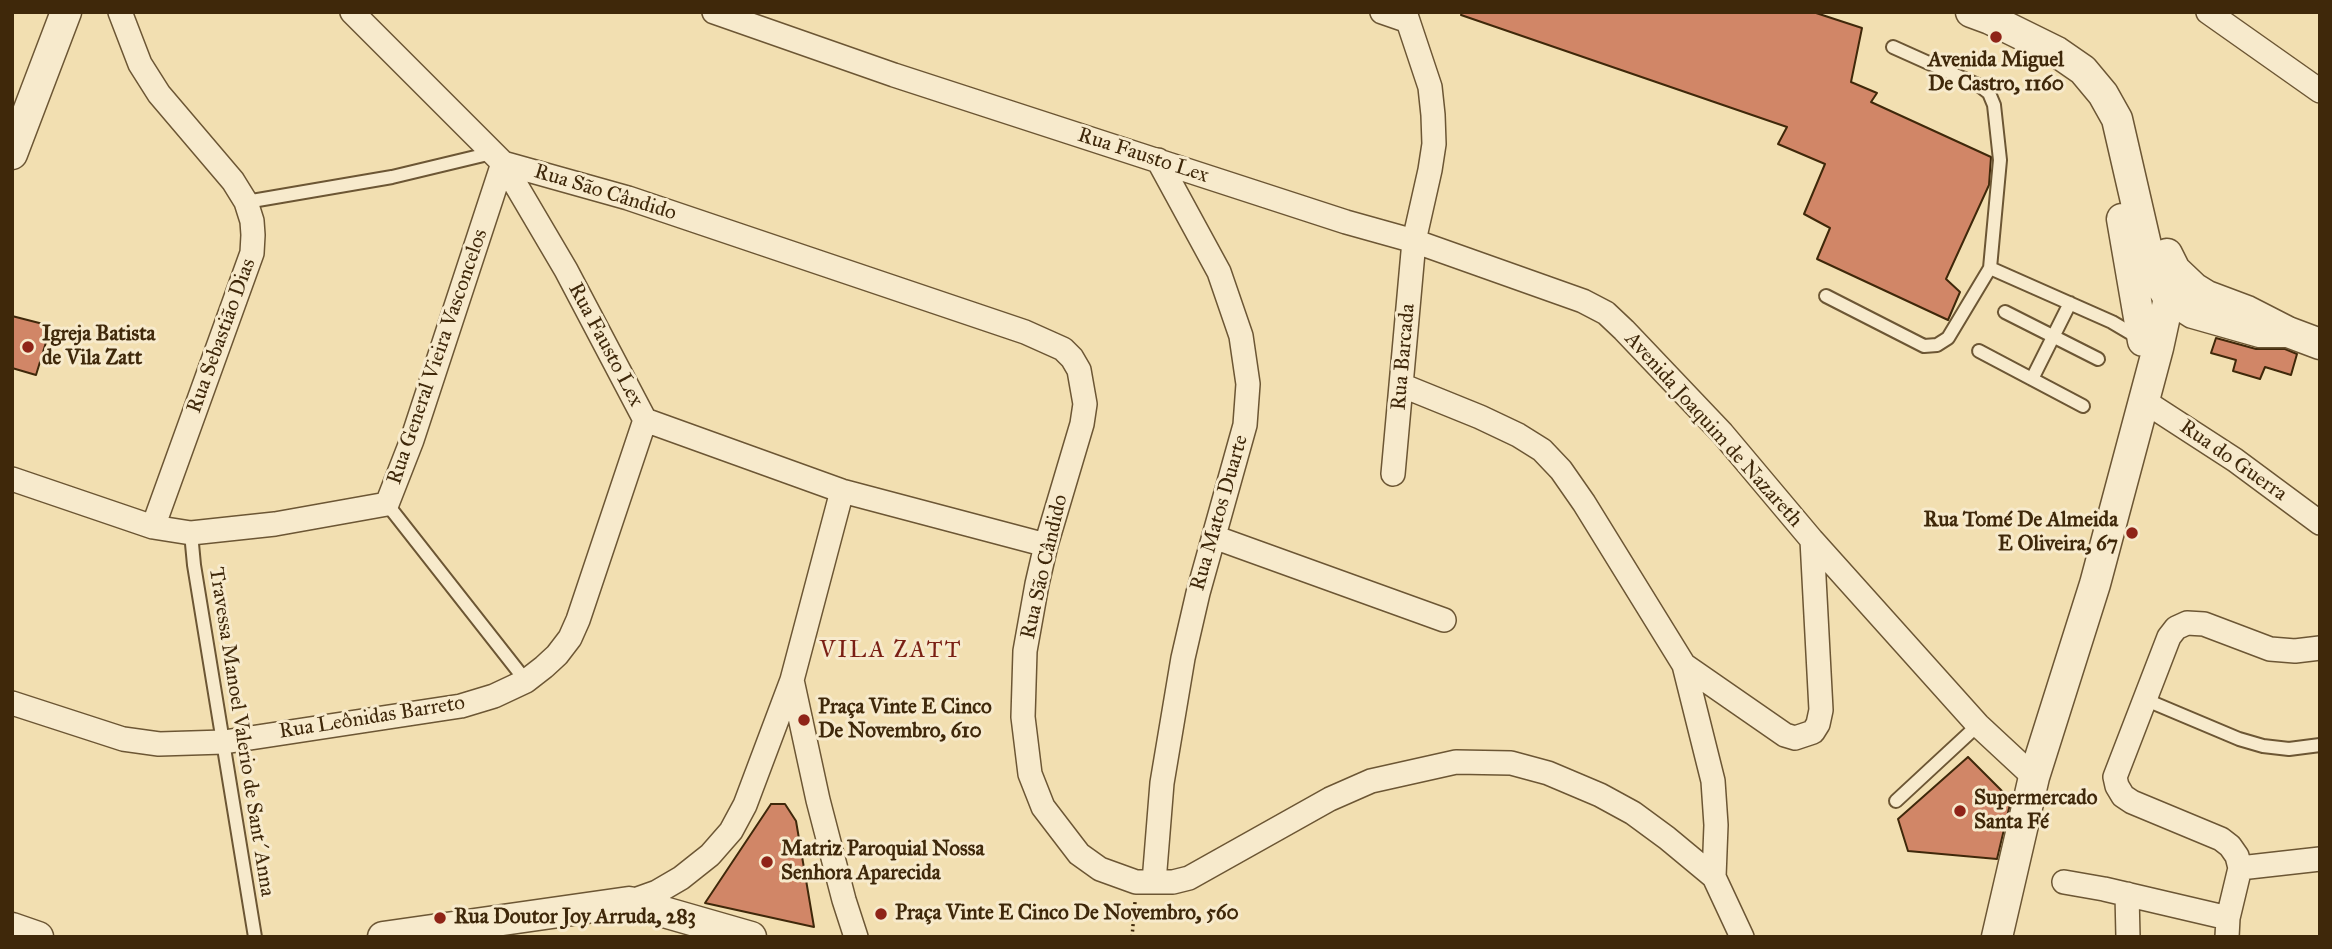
<!DOCTYPE html>
<meta charset="utf-8">
<style>
body{margin:0}
#map{position:relative;width:2332px;height:949px;overflow:hidden;background:#f2dfb1;font-family:"IM FELL Great Primer",serif}
canvas{display:block}
.frame{position:absolute;inset:0;border:14px solid #3f280a;pointer-events:none}
</style>
<div id="map">
<canvas width="2332" height="949"></canvas>
<div class="frame"></div>
</div>
<script>
const ctx = document.querySelector('canvas').getContext('2d');
ctx.lineJoin = 'round';
function paint(path, color) {
  ctx.fillStyle = color;
  ctx.fill(path, 'evenodd');
}
function shape(rows) {
  const path = new Path2D();
  for (const r of rows) {
    path.moveTo(r[0], r[1]);
    for (let i = 2; i < r.length; i += 2) path.lineTo(r[i], r[i + 1]);
  }
  return path;
}
function stroke(path, color, width, dash) {
  ctx.strokeStyle = color;
  ctx.lineWidth = width;
  ctx.lineCap = dash ? 'butt' : 'round';
  ctx.setLineDash(dash || []);
  ctx.stroke(path);
}
function write(font, color, halo, rows, align = 'center') {
  ctx.font = font + ' "IM FELL Great Primer",serif';
  ctx.lineWidth = 6;
  ctx.setLineDash([]);
  ctx.textBaseline = 'middle';
  ctx.strokeStyle = halo;
  ctx.fillStyle = color;
  for (const [text, x, y, turn = 0] of rows) {
    ctx.save();
    ctx.translate(x, y);
    ctx.rotate((+turn || 0) * Math.PI / 180);
    ctx.textAlign = isNaN(turn) ? turn : align;
    if (halo) ctx.strokeText(text, 0, 0);
    ctx.fillText(text, 0, 0);
    ctx.restore();
  }
}
const building = shape([
 [1462,12,1813,12,1862,28,1851,82,1877,93,1871,102,1991,157,1989,185,1946,279,1960,292,1948,320,1817,259,1830,228,1804,214,1825,164,1778,144,1787,127,1461,15,1462,12],
 [12,316,51,326,36,375,12,368,12,316],
 [2216,338,2256,349,2285,349,2297,354,2291,375,2265,367,2260,379,2233,371,2236,360,2211,353,2216,338],
 [1968,757,2011,800,1997,859,1908,851,1898,819,1968,757],
 [771,804,785,804,796,821,814,927,705,903,771,804]
]);
const path = shape([
 [1132,937,1135,902]
]);
const service = shape([
 [246,202,392,177,492,153],
 [1990,268,2112,322,2139,338],
 [1826,296,1924,346,1937,345,1948,338,1990,268,2000,160,1994,105,1989,93,1980,86,1893,47],
 [2005,312,2098,359],
 [1979,351,2083,406],
 [2032,379,2070,303],
 [387,504,526,681],
 [191,533,194,565,255,937],
 [2144,699,2239,739,2263,746,2289,749,2320,745],
 [1896,801,1978,725]
]);
const minor = shape([
 [120,12,140,64,159,94,233,181,246,202,252,221,253,235,252,253,153,527],
 [352,12,503,163,566,270,645,420,842,491,1046,545],
 [714,12,894,75,1346,222,1414,241,1393,474],
 [1382,12,1408,21],
 [1405,12,1430,87,1433,115,1434,144,1430,170,1414,241,1583,301,1606,313,1624,330,1722,433,1812,540,1978,725,2034,777],
 [2208,12,2320,91],
 [1401,385,1480,417,1518,435,1542,450,1561,470,1584,503,1684,665,1713,781,1716,825,1714,877],
 [2144,401,2235,460,2320,523],
 [12,479,153,527,191,533,275,524,387,504,412,440,503,163,628,198,1025,332,1063,349,1072,358,1079,370,1085,404,1082,424,1046,545,1037,584,1025,651,1023,717,1030,774,1043,807,1079,854,1100,869,1136,882,1173,882,1189,878,1330,799,1371,781,1456,762,1511,763,1548,773,1600,795,1633,813,1667,838,1714,877,1742,937],
 [1214,537,1444,620],
 [1684,665,1785,735,1795,738,1813,732,1818,724,1821,710,1812,540],
 [792,680,818,800,844,900,856,937],
 [12,703,123,739,159,744,224,742,461,706,494,696,526,681,544,667,557,655,570,638,578,620,645,420],
 [2240,868,2320,859],
 [1154,882,1162,783,1183,658,1198,593,1245,425,1248,384,1241,336,1219,272,1158,160],
 [2064,882,2104,889,2228,918],
 [2127,894,2128,937],
 [629,902,657,892,681,878,710,855,731,831,745,805,792,680,842,491],
 [2227,937,2228,918,2240,868,2237,856,2230,846,2221,839,2132,802,2123,796,2117,786,2115,777,2169,637,2176,628,2187,623,2204,624,2270,649,2295,651,2320,648]
]);
const tertiary = shape([
 [1971,12,1990,19,2057,52,2083,70,2103,94,2117,119,2152,271,2168,297,2193,313,2260,332,2288,332],
 [12,154,66,12],
 [2122,219,2143,341],
 [2167,254,2175,270,2194,288,2207,296,2247,311,2288,332,2320,344],
 [12,928,38,937],
 [383,937,629,902,751,937],
 [1997,937,2034,777,2095,584,2158,348,2175,270]
]);
const markers = [
 [1996,37,7,"#8f2418"],
 [28,347,7,"#8f2418"],
 [2132,533,7,"#8f2418"],
 [804,720,7,"#8f2418"],
 [1960,811,7,"#8f2418"],
 [767,862,7,"#8f2418"],
 [881,914,7,"#8f2418"],
 [440,918,7,"#8f2418"]
];
const poiNames = [
 ["Avenida Miguel",1996,61,"center"],
 ["De Castro, 1160",1996,85,"center"],
 ["Igreja Batista",42,335],
 ["de Vila Zatt",42,359],
 ["Rua Tomé De Almeida",2118,521,"right"],
 ["E Oliveira, 67",2118,545,"right"],
 ["Praça Vinte E Cinco",818,708],
 ["De Novembro, 610",818,732],
 ["Supermercado",1974,799],
 ["Santa Fé",1974,823],
 ["Matriz Paroquial Nossa",781,850],
 ["Senhora Aparecida",781,874],
 ["Praça Vinte E Cinco De Novembro, 560",895,914],
 ["Rua Doutor Joy Arruda, 283",454,918]
];
const streetNames = [
 ["Rua Fausto Lex",1143,156,18],
 ["Rua São Cândido",605,193,17],
 ["Rua Sebastião Dias",222,336,-70],
 ["Rua Fausto Lex",605,345,62],
 ["Rua General Vieira Vasconcelos",438,357,-71],
 ["Rua Barcada",1404,357,-85],
 ["Avenida Joaquim de Nazareth",1713,430,48],
 ["Rua do Guerra",2233,461,35],
 ["Rua Matos Duarte",1220,513,-74],
 ["Rua São Cândido",1045,567,-77],
 ["Rua Leônidas Barreto",372,718,-9],
 ["Travessa Manoel Valerio de Sant´Anna",241,732,81]
];
const neighbourhoodNames = [
 ["VILA ZATT",891,651]
];
paint(building, '#d18667');
stroke(building, '#3f280a', 2);
stroke(service, '#6c5634', 16);
stroke(minor, '#6c5634', 26);
stroke(tertiary, '#6c5634', 33);
stroke(path, '#3f280a', 3.5, [2, 3.5]);
stroke(service, '#f7eacc', 12);
stroke(minor, '#f7eacc', 23);
stroke(tertiary, '#f7eacc', 30);
for (const [x, y, r, color] of markers) {
  const dot = new Path2D();
  dot.arc(x, y, r, 0, 2 * Math.PI);
  ctx.fillStyle = color;
  ctx.fill(dot);
  stroke(dot, '#f7eacc', 2.5);
}
write('bold 21px', '#3f280a', '#f7eacc', poiNames, 'left');
write('21px', '#3f280a', '#f7eacc', streetNames);
ctx.letterSpacing = '2px';
write('23px', '#7a1f14', '#f7eacc', neighbourhoodNames);
ctx.letterSpacing = '0px';
</script>
